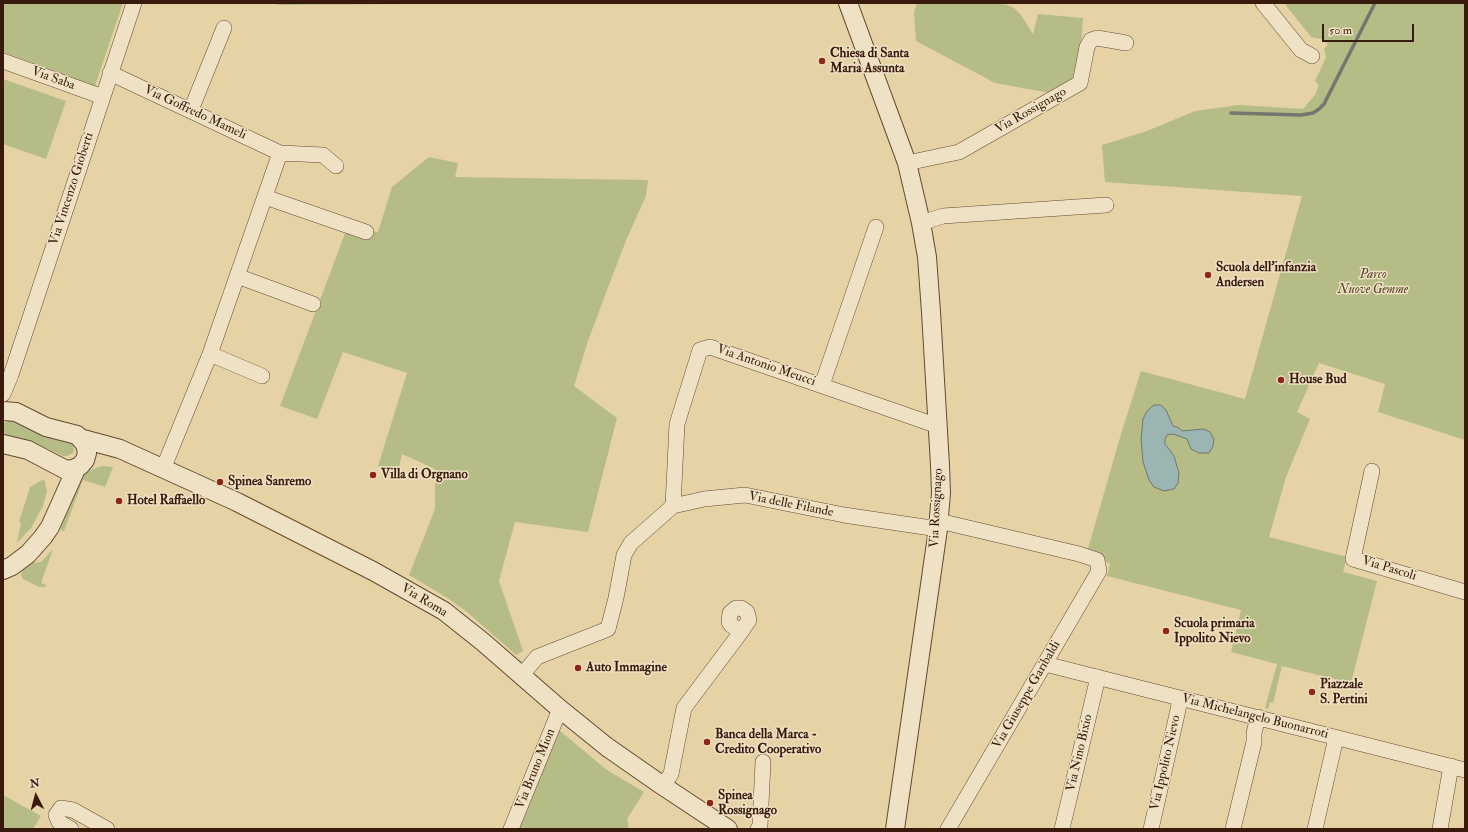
<!DOCTYPE html>
<style>
body{margin:0}
#map{position:relative;width:1468px;height:832px;overflow:hidden;background:#e6d3a5;font-family:"IM FELL Double Pica",serif}
canvas{display:block}
.frame{position:absolute;inset:0;border:4px solid #3a1a0c;pointer-events:none}
.north{position:absolute;left:16px;top:776px;width:40px;height:40px;-webkit-text-stroke:3px #efe2c4;paint-order:stroke;rotate:354deg;font-size:11px;font-weight:700;line-height:16px;text-align:center;color:#3a1a0c}
.north::after{content:'';display:block;margin:auto;width:14px;height:18px;background:#3a1a0c;clip-path:polygon(50% 0,100% 100%,50% 72%,0 100%)}
.scale{position:absolute;left:1322px;top:24px;width:92px;height:18px;box-sizing:border-box;border:2px solid #3a1a0c;border-top:0;padding-left:5px;font-size:12px;line-height:14px;white-space:nowrap;color:#3a1a0c;-webkit-text-stroke:3px #efe2c4;paint-order:stroke}
</style>
<div id="map">
<canvas width="1468" height="832"></canvas>
<div class="frame"></div>
<div class="north">N</div>
<div class="scale">50 m</div>
</div>
<script>
const ctx = document.querySelector('canvas').getContext('2d');
ctx.lineJoin = 'round';
function paint(path, color) {
  ctx.fillStyle = color;
  ctx.fill(path, 'evenodd');
}
function shape(rows) {
  const path = new Path2D();
  for (const r of rows) {
    path.moveTo(r[0], r[1]);
    for (let i = 2; i < r.length; i += 2) path.lineTo(r[i], r[i + 1]);
  }
  return path;
}
function stroke(path, color, width, dash) {
  ctx.strokeStyle = color;
  ctx.lineWidth = width;
  ctx.lineCap = dash ? 'butt' : 'round';
  ctx.setLineDash(dash || []);
  ctx.stroke(path);
}
function write(font, color, halo, rows, align = 'center') {
  ctx.font = font + ' "IM FELL Double Pica",serif';
  ctx.lineWidth = 3;
  ctx.setLineDash([]);
  ctx.textBaseline = 'middle';
  ctx.strokeStyle = halo;
  ctx.fillStyle = color;
  for (const [text, x, y, turn = 0] of rows) {
    ctx.save();
    ctx.translate(x, y);
    ctx.rotate((+turn || 0) * Math.PI / 180);
    ctx.textAlign = isNaN(turn) ? turn : align;
    if (halo) ctx.strokeText(text, 0, 0);
    ctx.fillText(text, 0, 0);
    ctx.restore();
  }
}
const green = shape([
 [3,3,123,3,95,86,3,52],
 [277,3,582,3,277,5],
 [917,3,1000,3,1013,7,1021,15,1033,34,1038,14,1083,18,1078,80,1050,93,995,83,916,41,914,12],
 [1284,3,1465,3,1465,440,1378,412,1385,384,1319,363,1297,412,1310,419,1286,477,1269,537,1347,557,1343,572,1377,581,1351,683,1282,666,1273,703,1270,702,1268,709,1265,708,1277,664,1231,652,1241,610,1107,576,1110,564,1087,552,1121,434,1141,371,1245,399,1302,196,1105,182,1102,145,1147,131,1195,111,1239,105,1303,109,1315,95,1319,85,1315,81,1326,57,1324,49,1328,44,1321,39,1311,37],
 [3,79,66,101,46,159,3,144],
 [429,157,458,163,455,177,648,180,646,196,627,238,607,290,588,341,574,386,617,418,588,532,515,522,499,581,523,651,516,655,467,612,446,597,409,575,435,509,435,469,402,454,398,472,378,466,407,373,343,352,317,419,280,406,347,228,378,232,392,187],
 [9,420,12,421,30,430,72,443,74,449,73,453,67,456,63,456,40,445,23,439,7,436,3,433,3,424],
 [102,466,113,467,105,487,83,480,64,531,60,530,82,477,91,470],
 [44,479,47,491,43,506,31,528,17,543,21,523,19,522,30,487],
 [53,549,41,583,46,585,45,587,39,587,23,579,21,575,22,571,32,563,41,562],
 [559,730,607,770,644,792,627,819,629,829,516,829],
 [3,795,41,816,33,829,3,829]
]);
const water = shape([
 [1154,405,1161,405,1166,410,1173,426,1179,428,1182,431,1204,429,1210,432,1214,439,1213,446,1209,453,1199,453,1191,449,1187,439,1179,436,1172,434,1167,435,1165,439,1165,444,1174,456,1179,473,1178,483,1174,489,1164,491,1154,487,1149,480,1143,462,1141,439,1143,419,1147,411,1154,405]
]);
const stream = shape([
 [1231,113,1301,115,1313,113,1319,109,1324,104,1375,3]
]);
const minor = shape([
 [1263,3,1301,50,1312,56],
 [3,61,103,97],
 [110,73,280,153,210,354,163,469],
 [191,110,224,28],
 [280,153,323,155,336,166],
 [907,163,959,152,1080,83,1087,47,1091,40,1097,38,1126,43],
 [265,197,366,232],
 [921,223,943,216,1106,205],
 [237,276,313,304],
 [210,354,262,376],
 [822,385,876,227],
 [3,394,11,375,134,3],
 [1372,471,1353,559,1465,592],
 [673,506,677,424,700,350,710,347,938,426],
 [939,521,1079,554,1097,560,1099,571,948,829],
 [1045,664,1465,770],
 [522,675,537,657,608,629,616,598,624,555,631,543,673,506,704,499,745,495,844,515,938,529],
 [663,786,671,774,684,708,741,632,749,620,747,612,741,608,736,608,730,613,729,622,731,625,741,632],
 [71,829,59,822,56,815,61,808,73,810,107,829],
 [511,829,560,709],
 [758,829,760,826,763,762],
 [1062,829,1098,677],
 [1151,829,1178,710,1180,698],
 [1233,829,1254,742,1254,733,1258,717],
 [1315,829,1336,738],
 [1440,829,1451,766]
]);
const tertiary = shape([
 [848,3,907,163,921,223,927,257,931,312,940,465,941,493,938,529,895,829],
 [3,411,16,412,46,427,77,435,85,444,87,453,85,460,80,466,73,469,66,470,28,450,3,444],
 [83,439,120,449,237,502,373,571,444,611,483,642,560,709,607,747,663,786,728,829],
 [3,570,12,566,28,554,43,537,50,527,76,469]
]);
const markers = [
 [822,61,4,"#8f2418"],
 [1208,275,4,"#8f2418"],
 [1281,380,4,"#8f2418"],
 [373,475,4,"#8f2418"],
 [220,482,4,"#8f2418"],
 [119,501,4,"#8f2418"],
 [1166,631,4,"#8f2418"],
 [578,668,4,"#8f2418"],
 [1312,692,4,"#8f2418"],
 [707,742,4,"#8f2418"],
 [710,803,4,"#8f2418"]
];
const poiNames = [
 ["Chiesa di Santa",830,54],
 ["Maria Assunta",830,69],
 ["Scuola dell'infanzia",1216,268],
 ["Andersen",1216,283],
 ["House Bud",1289,380],
 ["Villa di Orgnano",381,475],
 ["Spinea Sanremo",228,482],
 ["Hotel Raffaello",127,501],
 ["Scuola primaria",1174,624],
 ["Ippolito Nievo",1174,639],
 ["Auto Immagine",586,668],
 ["Piazzale",1320,685],
 ["S. Pertini",1320,700],
 ["Banca della Marca -",715,735],
 ["Credito Cooperativo",715,750],
 ["Spinea",718,796],
 ["Rossignago",718,811]
];
const streetNames = [
 ["Via Saba",53,79,20],
 ["Via Rossignago",1031,111,-30],
 ["Via Goffredo Mameli",195,113,25],
 ["Via Vincenzo Gioberti",72,189,-72],
 ["Via Antonio Meucci",766,366,19],
 ["Via delle Filande",791,505,11],
 ["Via Rossignago",937,508,-87],
 ["Via Pascoli",1389,569,17],
 ["Via Roma",424,601,31],
 ["Via Giuseppe Garibaldi",1027,695,-60],
 ["Via Michelangelo Buonarroti",1255,717,14],
 ["Via Nino Bixio",1080,753,-77],
 ["Via Ippolito Nievo",1166,763,-77],
 ["Via Bruno Mion",536,769,-68]
];
const parkNames = [
 ["Parco",1373,275],
 ["Nuove Gemme",1373,290]
];
paint(green, '#b5bc86');
paint(water, '#9ab5b2');
stroke(water, '#747770', 1);
stroke(stream, '#747770', 3.5);
stroke(minor, '#654832', 16);
stroke(tertiary, '#654832', 20);
stroke(minor, '#efe2c4', 15);
stroke(tertiary, '#efe2c4', 18);
for (const [x, y, r, color] of markers) {
  const dot = new Path2D();
  dot.arc(x, y, r, 0, 2 * Math.PI);
  ctx.fillStyle = color;
  ctx.fill(dot);
  stroke(dot, '#efe2c4', 1.5);
}
write('bold 13px', '#3a1a0c', '#efe2c4', poiNames, 'left');
write('13px', '#3a1a0c', '#efe2c4', streetNames);
write('italic 13px', '#59422a', '#efe2c4', parkNames);
</script>
